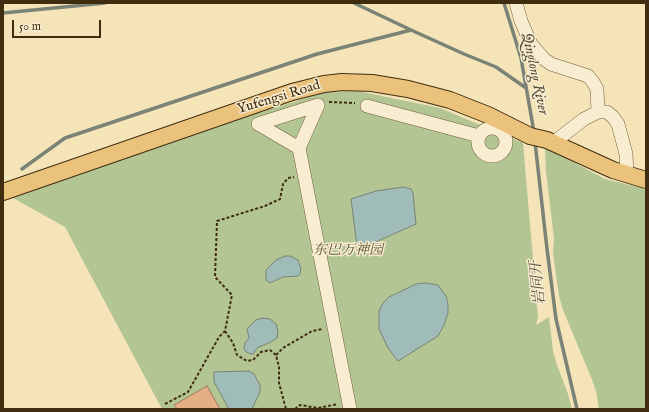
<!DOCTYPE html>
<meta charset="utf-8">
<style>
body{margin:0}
#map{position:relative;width:649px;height:412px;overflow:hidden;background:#f4e4b8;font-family:"IM FELL English",serif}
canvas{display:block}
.frame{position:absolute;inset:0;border:4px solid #402d10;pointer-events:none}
.scale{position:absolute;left:12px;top:20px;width:89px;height:18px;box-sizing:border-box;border:2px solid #402d10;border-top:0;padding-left:5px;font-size:12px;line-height:14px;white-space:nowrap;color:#402d10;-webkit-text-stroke:3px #f8edd1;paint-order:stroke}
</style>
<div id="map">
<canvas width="649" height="412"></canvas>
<div class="frame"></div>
<div class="scale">50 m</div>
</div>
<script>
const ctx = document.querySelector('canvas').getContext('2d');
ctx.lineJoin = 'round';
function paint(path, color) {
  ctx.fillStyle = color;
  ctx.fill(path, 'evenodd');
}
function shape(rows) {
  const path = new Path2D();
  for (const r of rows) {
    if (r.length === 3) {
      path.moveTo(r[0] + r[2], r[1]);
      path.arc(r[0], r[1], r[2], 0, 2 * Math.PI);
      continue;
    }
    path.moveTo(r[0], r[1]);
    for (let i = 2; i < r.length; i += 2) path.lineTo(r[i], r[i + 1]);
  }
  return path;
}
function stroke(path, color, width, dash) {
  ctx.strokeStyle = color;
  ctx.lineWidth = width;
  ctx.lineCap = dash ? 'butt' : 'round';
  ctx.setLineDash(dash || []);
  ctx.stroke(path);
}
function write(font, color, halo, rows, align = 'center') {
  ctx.font = font + ' "IM FELL English","Noto Serif SC",serif';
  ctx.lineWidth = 3;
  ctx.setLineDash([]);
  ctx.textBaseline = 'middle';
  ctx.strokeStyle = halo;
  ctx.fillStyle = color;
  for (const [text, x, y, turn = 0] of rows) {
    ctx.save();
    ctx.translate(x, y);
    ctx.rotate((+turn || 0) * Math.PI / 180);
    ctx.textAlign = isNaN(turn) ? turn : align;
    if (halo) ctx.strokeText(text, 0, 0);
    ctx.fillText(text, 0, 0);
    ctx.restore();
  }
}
const green = shape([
 [357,91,440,108,523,143,538,317,536,325,549,317,553,351,557,365,568,394,572,409,162,409,65,227,13,198,15,189,325,92],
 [545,147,605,179,646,189,646,409,599,409,596,391,591,377,563,310,559,296,553,253,554,238,546,172]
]);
const water = shape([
 [403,187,411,189,413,193,416,224,371,244,357,246,351,199,376,191,403,187],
 [285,256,290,256,298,260,301,269,300,274,298,276,283,277,270,283,266,280,266,270,276,260,285,256],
 [425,283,438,285,446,296,448,304,448,313,444,325,438,336,398,361,388,348,379,329,379,311,383,303,389,297,416,284,425,283],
 [263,318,270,319,276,324,278,331,277,338,271,342,257,348,253,354,251,354,246,352,244,348,245,343,249,338,247,329,256,320,263,318],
 [249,371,254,374,260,385,260,392,252,409,229,409,214,382,214,372,249,371]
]);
const stream = shape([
 [354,3,411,30],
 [504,3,521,58,534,132],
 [3,13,105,3],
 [535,142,547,249,556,319,577,409],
 [22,169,65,138,317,54,411,30,464,54,496,67,526,88]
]);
const building = shape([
 [207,386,220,409,177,409,174,405,207,386]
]);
const path = shape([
 [329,102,355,103],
 [225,331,233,343,237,355,247,361,253,360,261,352,270,350,276,355,279,367,279,383,286,409],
 [276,355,283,348,312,331,323,329],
 [165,404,188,392,219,337,225,331,232,295,215,277,217,221,265,206,280,199,283,184,288,178,294,177],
 [295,409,300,405,318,408,338,404]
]);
const minor = shape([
 [516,3,521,21,531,44,544,59,551,64,588,76,593,82,597,89,598,112],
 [318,105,299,148,258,124,318,105],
 [367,106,479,136],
 [492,142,14],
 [553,143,584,119,598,112,607,112,613,117,618,124,626,154,627,175],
 [299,148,350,409]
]);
const major = shape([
 [3,192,292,92,324,84,342,82,372,83,408,89,450,100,488,115,530,136,547,140,613,170,646,180]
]);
const streetNames = [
 ["Yufengsi Road",279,98,-17]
];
const parkNames = [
 ["东巴万神园",348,251]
];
const waterNames = [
 ["Qinglong River",534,74,78],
 ["岩同开",539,283,-96]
];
paint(green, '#b4c594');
paint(water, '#a0bcb9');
stroke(water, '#7a8375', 1);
stroke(stream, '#7a8375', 3.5);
paint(building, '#e4af84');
stroke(building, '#a07a5c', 1);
stroke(minor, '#6d5b3a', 14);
stroke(major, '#402d10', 18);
stroke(path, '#402d10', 2, [3, 2]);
stroke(minor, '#f8edd1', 13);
stroke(major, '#eac27c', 16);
write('14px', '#402d10', '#f8edd1', streetNames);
write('italic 14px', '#5d5331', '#f8edd1', parkNames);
write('italic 15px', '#58513a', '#f8edd1', waterNames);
</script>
